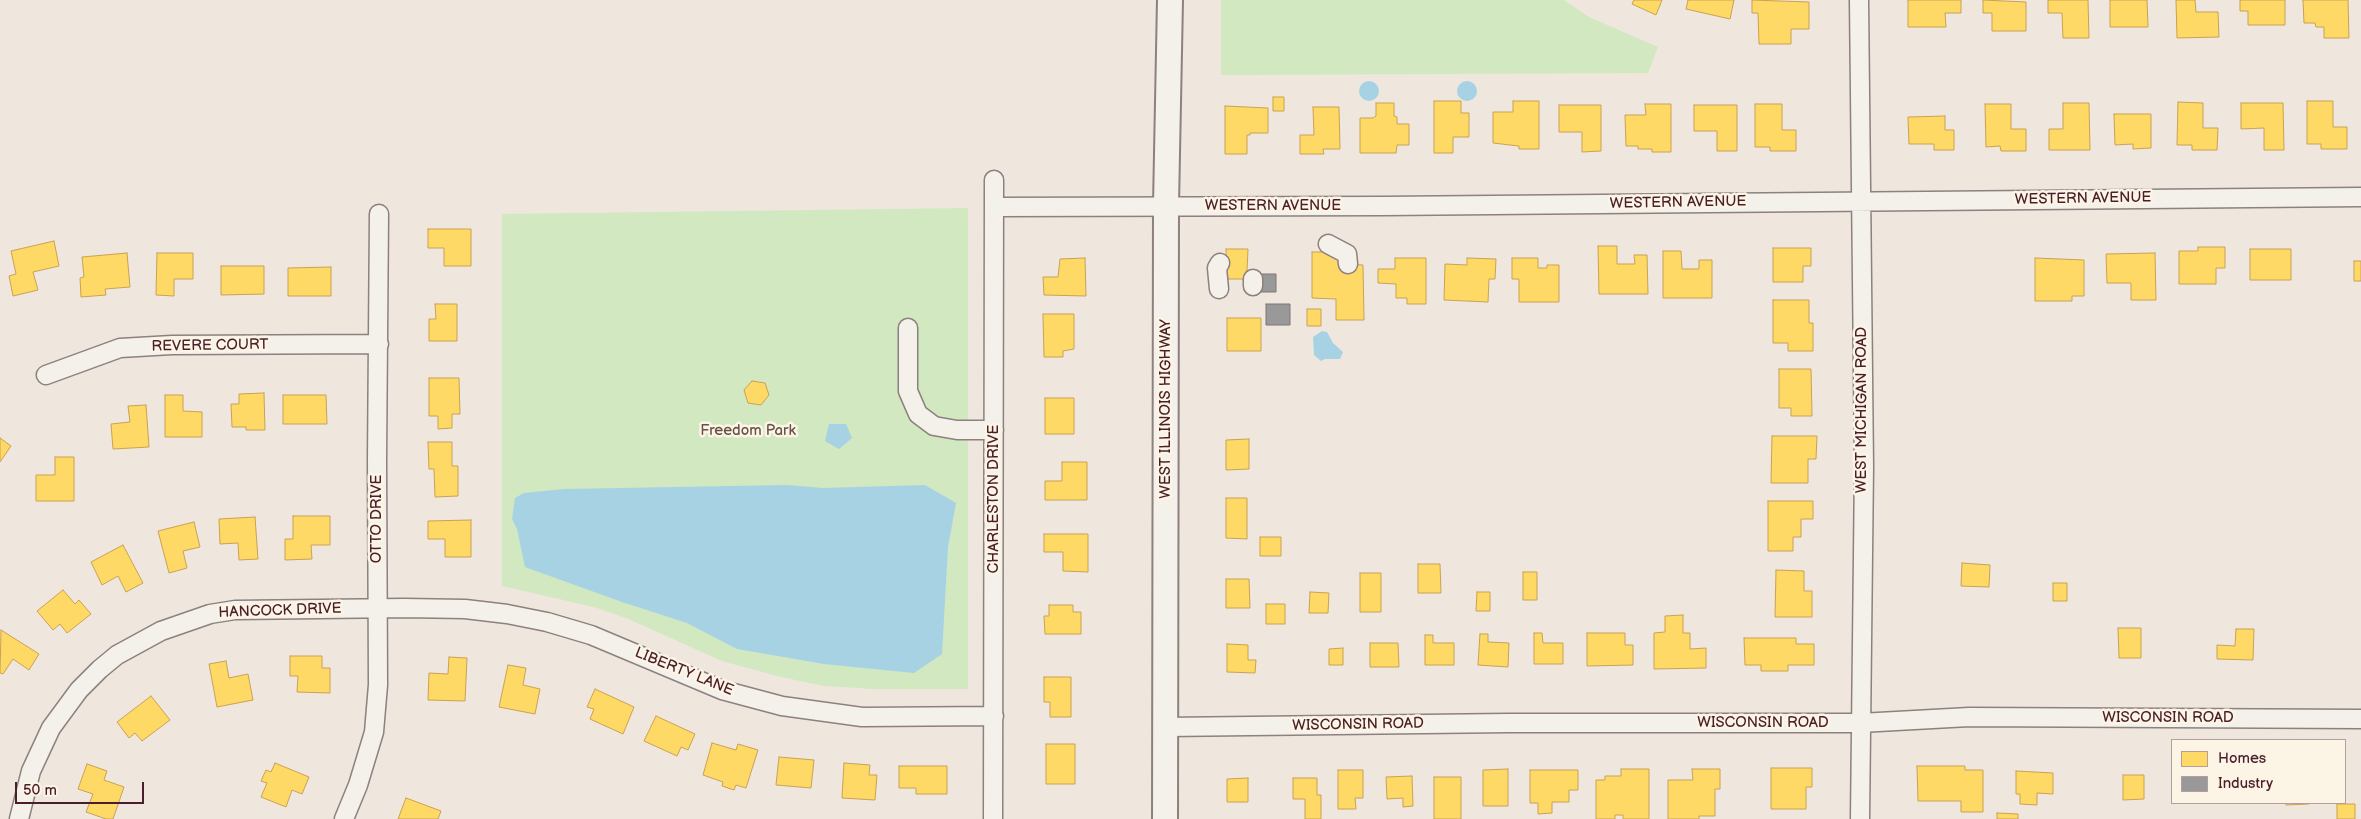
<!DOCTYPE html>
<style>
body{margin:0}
#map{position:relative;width:2361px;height:819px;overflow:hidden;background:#efe6de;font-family:"Balsamiq Sans",sans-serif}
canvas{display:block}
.legend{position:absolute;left:2171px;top:739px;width:175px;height:65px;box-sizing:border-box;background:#fcf5e5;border:1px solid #b59f9b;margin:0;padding:6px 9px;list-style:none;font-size:15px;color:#4a1f2b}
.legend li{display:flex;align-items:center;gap:10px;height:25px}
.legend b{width:25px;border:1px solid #b59f9b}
.scale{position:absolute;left:15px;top:782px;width:129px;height:22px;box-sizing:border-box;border:2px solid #4a1f2b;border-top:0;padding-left:6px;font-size:15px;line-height:18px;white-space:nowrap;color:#4a1f2b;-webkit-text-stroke:4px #fcf5e5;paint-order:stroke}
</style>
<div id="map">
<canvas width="2361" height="819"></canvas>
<ul class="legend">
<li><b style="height:14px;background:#ffd966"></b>Homes</li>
<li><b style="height:14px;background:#999"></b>Industry</li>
</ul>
<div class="scale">50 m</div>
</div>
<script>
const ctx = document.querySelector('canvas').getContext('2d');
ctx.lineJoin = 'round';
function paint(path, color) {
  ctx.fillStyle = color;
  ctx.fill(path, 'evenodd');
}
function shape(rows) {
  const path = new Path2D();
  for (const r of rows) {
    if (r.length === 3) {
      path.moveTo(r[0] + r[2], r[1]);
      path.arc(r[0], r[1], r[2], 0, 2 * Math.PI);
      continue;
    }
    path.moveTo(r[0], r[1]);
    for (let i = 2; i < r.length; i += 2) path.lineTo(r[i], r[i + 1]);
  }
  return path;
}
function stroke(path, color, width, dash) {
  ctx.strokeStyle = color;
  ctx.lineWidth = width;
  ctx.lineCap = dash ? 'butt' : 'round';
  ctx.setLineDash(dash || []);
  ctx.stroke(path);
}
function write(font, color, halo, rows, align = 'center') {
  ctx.font = font + ' "Balsamiq Sans",sans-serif';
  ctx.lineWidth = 5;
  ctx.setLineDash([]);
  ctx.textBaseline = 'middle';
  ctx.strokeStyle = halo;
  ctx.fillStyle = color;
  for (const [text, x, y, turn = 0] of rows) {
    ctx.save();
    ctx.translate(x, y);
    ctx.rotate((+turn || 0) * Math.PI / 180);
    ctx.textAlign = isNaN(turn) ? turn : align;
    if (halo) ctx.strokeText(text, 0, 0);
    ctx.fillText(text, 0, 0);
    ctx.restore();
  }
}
const green = shape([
 [1221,0,1564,0,1589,17,1658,47,1648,73,1221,75],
 [968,208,968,689,874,689,824,686,777,676,722,661,626,618,594,607,502,586,502,214]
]);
const water = shape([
 [1369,91,10],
 [1467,91,10],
 [1322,331,1327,332,1333,343,1343,352,1340,359,1325,359,1321,361,1314,355,1313,337],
 [829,424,846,424,852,438,839,449,825,441],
 [787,485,823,488,925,485,956,503,948,547,942,654,914,673,824,664,737,649,687,623,622,602,525,567,517,529,512,519,515,498,524,493,564,489]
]);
const homes = shape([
 [1634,0,1662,0,1656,15,1632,4,1634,0],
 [1688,0,1734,0,1730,19,1686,9,1688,0],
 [1752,0,1809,2,1809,29,1791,29,1791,44,1759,44,1758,13,1752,13,1752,0],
 [1908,0,1961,0,1961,13,1945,13,1946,27,1908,27,1908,0],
 [1983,0,2026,2,2026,31,1992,31,1992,13,1983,13,1983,0],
 [2048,0,2088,0,2089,38,2063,38,2062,13,2048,13,2048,0],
 [2110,0,2147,0,2148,27,2110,27,2110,0],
 [2176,0,2195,0,2196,12,2218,12,2219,37,2177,38,2176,0],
 [2240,0,2285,0,2285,25,2248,25,2248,11,2240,11,2240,0],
 [2303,0,2348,0,2349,38,2324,38,2324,27,2316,27,2315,23,2304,23,2303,0],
 [1273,97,1284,97,1284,111,1273,111,1273,97],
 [1434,101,1461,101,1461,113,1469,113,1469,137,1453,137,1453,153,1434,153,1434,101],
 [1513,101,1539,101,1539,149,1519,149,1519,146,1493,143,1493,112,1513,112,1513,101],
 [2307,101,2333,101,2333,127,2347,127,2347,149,2321,149,2321,144,2307,144,2307,101],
 [2178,102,2203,103,2203,128,2218,128,2217,150,2192,150,2192,145,2177,145,2178,102],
 [1376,103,1394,103,1394,116,1397,117,1397,124,1409,124,1409,145,1397,145,1396,153,1360,153,1360,118,1373,118,1376,116,1376,103],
 [2063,103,2089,103,2090,150,2049,150,2049,129,2063,129,2063,103],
 [2241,103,2283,103,2284,150,2264,150,2264,128,2241,129,2241,103],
 [1645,104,1671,104,1671,152,1652,152,1652,149,1638,149,1638,146,1626,146,1625,115,1646,115,1645,104],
 [1755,104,1782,104,1782,130,1796,130,1796,151,1770,151,1770,147,1755,147,1755,104],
 [1985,104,2011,104,2011,129,2026,129,2026,151,2001,151,2000,146,1986,147,1985,104],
 [1559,105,1601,105,1601,151,1582,152,1582,132,1559,132,1559,105],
 [1694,105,1737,105,1737,151,1717,151,1717,131,1694,131,1694,105],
 [1225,106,1268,108,1268,133,1250,133,1250,135,1247,135,1247,154,1225,154,1225,106],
 [1313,107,1339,107,1340,149,1323,149,1324,154,1300,154,1300,135,1314,135,1313,107],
 [2114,114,2151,114,2151,148,2133,149,2133,144,2115,145,2114,114],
 [1945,116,1945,130,1954,130,1954,150,1934,150,1934,144,1909,144,1908,117,1945,116],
 [428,229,471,229,471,266,444,266,444,248,428,248,428,229],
 [54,241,59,266,33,272,38,290,13,296,9,276,16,274,11,251,54,241],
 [1598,246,1617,246,1617,264,1635,264,1634,255,1647,255,1648,294,1599,294,1598,246],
 [2198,247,2225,247,2225,268,2216,268,2216,284,2179,284,2179,251,2198,251,2198,247],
 [1773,248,1811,248,1811,266,1803,266,1803,282,1773,282,1773,248],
 [1226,249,1248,249,1247,271,1256,271,1256,279,1227,279,1226,249],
 [2250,249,2291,249,2291,280,2250,280,2250,249],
 [1663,251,1681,251,1682,269,1699,269,1699,260,1712,260,1712,298,1663,298,1663,251],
 [1312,252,1339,252,1339,268,1342,268,1342,264,1363,265,1364,320,1336,320,1336,299,1312,298,1312,252],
 [127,253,130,287,105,289,106,295,81,297,80,278,84,277,82,257,127,253],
 [157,253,193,253,193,279,174,279,174,296,156,295,157,253],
 [2155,253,2156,300,2131,300,2131,283,2107,283,2106,254,2155,253],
 [1085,258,1086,296,1044,295,1043,277,1058,277,1060,259,1085,258],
 [1395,258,1426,258,1426,304,1407,304,1407,298,1396,298,1396,284,1378,283,1378,269,1395,269,1395,258],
 [1467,258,1496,259,1495,279,1489,279,1488,302,1444,300,1445,264,1467,265,1467,258],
 [1512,258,1538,258,1538,268,1547,268,1547,265,1559,265,1559,302,1519,302,1519,279,1512,279,1512,258],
 [2035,258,2084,260,2084,296,2072,296,2072,301,2035,301,2035,258],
 [2354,261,2361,261,2361,281,2354,281,2354,261],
 [221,266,264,266,264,294,221,295,221,266],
 [331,267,331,296,288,296,288,268,331,267],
 [1773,300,1809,300,1809,323,1813,323,1813,351,1788,351,1788,343,1773,343,1773,300],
 [435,304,457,304,457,341,429,341,429,319,436,319,435,304],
 [1307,309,1321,309,1321,326,1307,326,1307,309],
 [1043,314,1074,314,1074,349,1063,351,1063,357,1044,357,1043,314],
 [1227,318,1261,318,1261,351,1227,351,1227,318],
 [1779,369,1811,369,1812,416,1791,416,1791,408,1779,408,1779,369],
 [429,378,459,378,460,414,452,414,452,428,438,429,438,416,429,416,429,378],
 [752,381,765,383,769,395,761,405,748,403,744,390,752,381],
 [264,393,265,430,246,430,246,427,232,427,231,404,239,404,239,394,264,393],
 [165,395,183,395,183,411,202,412,202,437,165,437,165,395],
 [283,395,326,395,327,424,283,424,283,395],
 [1045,398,1074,398,1074,434,1045,434,1045,398],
 [146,405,149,447,113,449,111,424,130,422,128,406,146,405],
 [1772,436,1817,436,1816,459,1808,459,1808,483,1771,483,1772,436],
 [0,438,11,446,0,462,0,438],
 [1249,439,1249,469,1226,470,1226,440,1249,439],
 [428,442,452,442,452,466,458,466,458,496,435,497,434,469,429,469,428,442],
 [55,457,74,457,74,501,36,501,36,475,55,475,55,457],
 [1062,462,1087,462,1087,500,1045,500,1045,481,1062,481,1062,462],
 [1226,498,1247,498,1247,539,1226,538,1226,498],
 [1768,501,1813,501,1813,519,1801,519,1801,537,1793,537,1793,551,1768,551,1768,501],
 [293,516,330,516,330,545,311,545,312,559,285,560,285,539,293,539,293,516],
 [255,517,258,559,239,560,238,543,220,544,219,519,255,517],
 [471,520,471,557,445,557,445,539,428,539,428,521,471,520],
 [194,522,200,547,183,551,187,568,169,573,158,531,194,522],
 [1044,534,1088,534,1088,572,1063,571,1063,552,1044,552,1044,534],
 [1260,537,1281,537,1281,556,1260,556,1260,537],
 [123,545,143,583,126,592,118,576,102,585,91,562,123,545],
 [1962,563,1990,565,1989,587,1961,586,1962,563],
 [1418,564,1440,564,1441,593,1418,593,1418,564],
 [1776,570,1804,571,1804,591,1812,591,1812,617,1775,617,1776,570],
 [1523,572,1537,572,1537,600,1523,600,1523,572],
 [1360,573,1381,573,1381,612,1360,612,1360,573],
 [1226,579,1249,579,1250,608,1226,608,1226,579],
 [2053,583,2067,583,2067,601,2053,601,2053,583],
 [63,590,75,604,79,600,91,614,67,633,60,624,53,630,37,611,63,590],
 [1310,592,1329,593,1328,613,1309,613,1310,592],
 [1477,592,1490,592,1490,611,1476,611,1477,592],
 [1266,604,1285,604,1285,624,1266,624,1266,604],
 [1049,605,1073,605,1073,612,1081,612,1081,634,1045,634,1044,616,1049,616,1049,605],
 [1683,615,1683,633,1690,633,1690,649,1706,648,1706,668,1654,669,1654,633,1665,632,1665,616,1683,615],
 [2118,628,2141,628,2141,658,2119,658,2118,628],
 [2236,629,2254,629,2253,660,2217,659,2217,645,2235,646,2236,629],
 [1,630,39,654,29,670,13,659,3,674,0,673,1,630],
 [1534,633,1542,633,1543,643,1563,643,1563,664,1534,664,1534,633],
 [1587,633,1625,633,1625,645,1633,645,1633,665,1587,666,1587,633],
 [1480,634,1488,634,1488,642,1509,643,1508,667,1478,665,1480,634],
 [1425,635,1433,635,1433,643,1454,643,1454,665,1425,665,1425,635],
 [1744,638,1796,638,1796,644,1814,644,1814,665,1788,665,1788,671,1761,671,1761,665,1745,665,1744,638],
 [1370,643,1398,643,1399,667,1370,667,1370,643],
 [1227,644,1248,645,1248,660,1256,660,1255,673,1227,672,1227,644],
 [1343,648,1343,665,1329,665,1329,649,1343,648],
 [290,656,322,656,322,668,330,668,330,693,297,692,298,676,290,676,290,656],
 [449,657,467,658,465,701,428,700,429,673,448,674,449,657],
 [226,661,229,678,248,674,253,700,217,707,209,664,226,661],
 [508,665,526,668,523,685,540,689,535,714,499,707,508,665],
 [1044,677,1071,677,1071,717,1050,717,1050,702,1044,702,1044,677],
 [595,689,634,707,623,734,590,719,594,709,587,707,595,689],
 [151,696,170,720,142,741,135,733,129,738,117,722,151,696],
 [656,716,695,734,688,750,681,747,677,756,644,741,656,716],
 [712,743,736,750,738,744,758,750,746,788,736,785,734,790,722,786,723,782,703,775,712,743],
 [1046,744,1075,744,1075,784,1046,784,1046,744],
 [779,757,814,760,811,788,776,785,779,757],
 [275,763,309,777,302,794,292,790,286,807,261,797,267,783,261,781,266,770,271,772,275,763],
 [844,763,870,765,869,775,877,775,875,800,842,798,844,763],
 [87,764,107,771,104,780,124,787,113,819,106,819,86,812,93,794,78,789,87,764],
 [899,766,947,766,947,794,916,794,916,788,899,788,899,766],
 [1917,766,1965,766,1965,770,1983,770,1983,812,1961,812,1961,801,1918,801,1917,766],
 [1771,768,1812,768,1812,787,1806,787,1806,809,1771,809,1771,768],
 [1508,769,1508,806,1483,806,1483,770,1508,769],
 [1621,769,1649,769,1649,819,1623,819,1623,815,1615,815,1615,819,1596,819,1596,780,1605,780,1605,776,1621,776,1621,769],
 [1692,769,1720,769,1720,789,1715,789,1715,816,1699,816,1699,819,1668,819,1668,780,1693,780,1692,769],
 [1338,770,1363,770,1363,798,1355,798,1356,809,1338,809,1338,770],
 [1530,770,1578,770,1578,790,1569,790,1569,802,1552,802,1552,813,1538,814,1538,803,1530,803,1530,770],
 [2016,771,2053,773,2053,794,2037,793,2037,805,2020,804,2020,794,2016,794,2016,771],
 [2123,775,2144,775,2144,799,2123,800,2123,775],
 [1412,776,1413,806,1403,807,1403,798,1387,799,1386,777,1412,776],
 [1434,777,1461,777,1461,819,1434,819,1434,777],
 [1248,778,1248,802,1227,802,1227,779,1248,778],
 [1293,778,1317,778,1317,795,1321,795,1321,819,1305,819,1305,799,1293,799,1293,778],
 [406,798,441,811,438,819,398,819,406,798],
 [2286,803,2309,803,2309,804,2286,805,2286,803],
 [2337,804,2355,804,2355,819,2337,819,2337,804],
 [1997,813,2018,814,2018,819,1997,819,1997,813]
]);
const industry = shape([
 [1257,274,1276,274,1276,292,1257,292,1257,274],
 [1266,304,1290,304,1290,325,1266,325,1266,304]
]);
const street = shape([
 [1859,0,1864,466,1860,819],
 [994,207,1384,206,2361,197],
 [1328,244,1347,254,1348,264],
 [1253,279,1253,286],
 [1219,289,1217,268,1220,263],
 [908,328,908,391,918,414,934,426,957,430,994,430],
 [46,375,120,348,172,345,379,344],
 [1165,727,1509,723,1860,723,1969,717,2361,719],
 [19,819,31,771,51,728,79,690,100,669,117,655,161,631,210,614,235,610,404,608,465,609,507,614,547,622,591,635,722,690,782,706,862,717,994,716],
 [344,819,358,785,374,732,378,685,377,460,379,214],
 [993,819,994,180]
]);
const secondary = shape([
 [1165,819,1166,205,1170,0]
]);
const streetNames = [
 ["WESTERN AVENUE",2083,199,-1],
 ["WESTERN AVENUE",1678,203,-1],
 ["WESTERN AVENUE",1273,206],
 ["REVERE COURT",210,346,-1],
 ["WEST ILLINOIS HIGHWAY",1166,409,-90],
 ["WEST MICHIGAN ROAD",1862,410,-90],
 ["CHARLESTON DRIVE",994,499,-90],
 ["OTTO DRIVE",377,519,-90],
 ["HANCOCK DRIVE",280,611,-2],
 ["LIBERTY LANE",684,672,22],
 ["WISCONSIN ROAD",2168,718],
 ["WISCONSIN ROAD",1763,723],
 ["WISCONSIN ROAD",1358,725,-1]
];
const parkNames = [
 ["Freedom Park",748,431]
];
paint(green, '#d1e8c0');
paint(water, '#a6d2e4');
paint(homes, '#ffd966');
stroke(homes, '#c9a154', 1);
paint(industry, '#999');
stroke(industry, '#817478', 1);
stroke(street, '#8d807f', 21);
stroke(secondary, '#8d807f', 28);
stroke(street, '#f4f0ea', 18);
stroke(secondary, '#f4f0ea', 24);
write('15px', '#4a1f2b', '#fcf5e5', streetNames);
write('15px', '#66524a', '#fcf5e5', parkNames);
</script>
